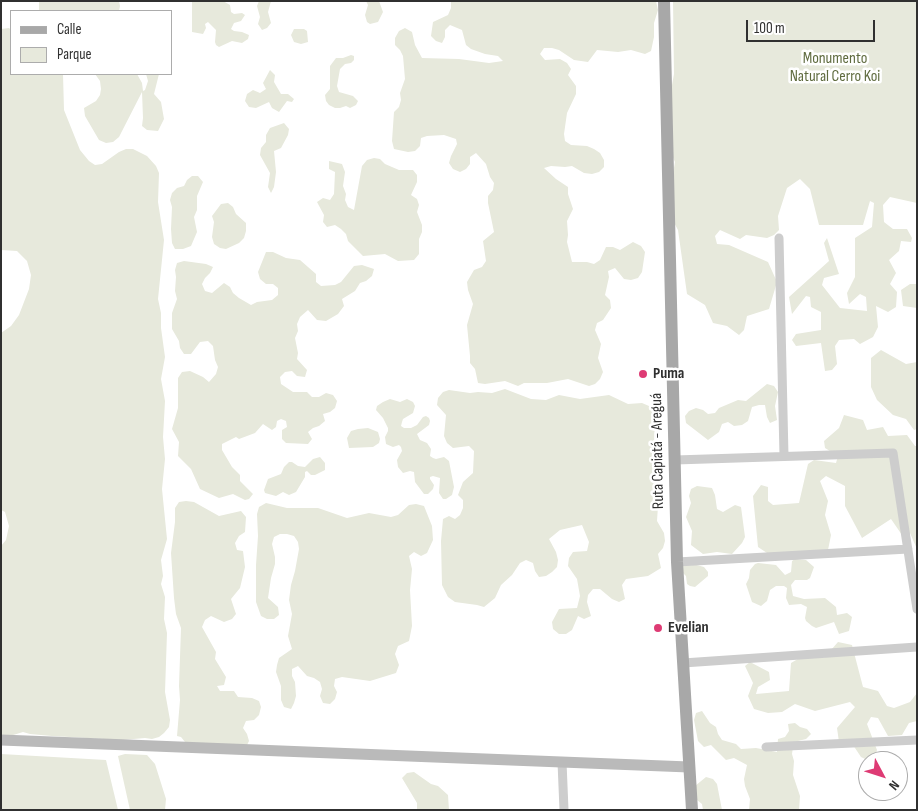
<!DOCTYPE html>
<meta charset="utf-8">
<style>
body{margin:0}
#map{position:relative;width:918px;height:811px;overflow:hidden;background:#fff;font-family:"Sofia Sans Condensed",sans-serif}
canvas{display:block}
.frame{position:absolute;inset:0;border:2px solid #303030;pointer-events:none}
.legend{position:absolute;left:10px;top:10px;width:162px;height:65px;box-sizing:border-box;background:#fff;border:1px solid #acacac;margin:0;padding:6px 9px;list-style:none;font-size:15px;color:#303030}
.legend li{display:flex;align-items:center;gap:10px;height:25px}
.legend b{width:25px;border:1px solid #acacac}
.north{position:absolute;left:858px;top:751px;width:50px;height:50px;box-sizing:border-box;background:#fff;border:1px solid #acacac;border-radius:50%;rotate:130deg;font-size:14px;font-weight:700;line-height:20px;text-align:center;color:#303030}
.north::after{content:'';display:block;margin:auto;width:18px;height:22px;background:#de3b74;clip-path:polygon(50% 0,100% 100%,50% 72%,0 100%)}
.scale{position:absolute;left:746px;top:20px;width:129px;height:22px;box-sizing:border-box;border:2px solid #303030;border-top:0;padding-left:6px;font-size:15px;line-height:18px;white-space:nowrap;color:#303030;-webkit-text-stroke:4px #fff;paint-order:stroke}
</style>
<div id="map">
<canvas width="918" height="811"></canvas>
<div class="frame"></div>
<ul class="legend">
<li><b style="height:6px;background:#a8a8a8"></b>Calle</li>
<li><b style="height:14px;background:#e7e9dc"></b>Parque</li>
</ul>
<div class="north">N</div>
<div class="scale">100 m</div>
</div>
<script>
const ctx = document.querySelector('canvas').getContext('2d');
ctx.lineJoin = 'round';
function paint(path, color) {
  ctx.fillStyle = color;
  ctx.fill(path, 'evenodd');
}
function shape(rows) {
  const path = new Path2D();
  for (const r of rows) {
    path.moveTo(r[0], r[1]);
    for (let i = 2; i < r.length; i += 2) path.lineTo(r[i], r[i + 1]);
  }
  return path;
}
function stroke(path, color, width, dash) {
  ctx.strokeStyle = color;
  ctx.lineWidth = width;
  ctx.lineCap = dash ? 'butt' : 'round';
  ctx.setLineDash(dash || []);
  ctx.stroke(path);
}
function write(font, color, halo, rows, align = 'center') {
  ctx.font = font + ' "Sofia Sans Condensed",sans-serif';
  ctx.lineWidth = 5;
  ctx.setLineDash([]);
  ctx.textBaseline = 'middle';
  ctx.strokeStyle = halo;
  ctx.fillStyle = color;
  for (const [text, x, y, turn = 0] of rows) {
    ctx.save();
    ctx.translate(x, y);
    ctx.rotate((+turn || 0) * Math.PI / 180);
    ctx.textAlign = isNaN(turn) ? turn : align;
    if (halo) ctx.strokeText(text, 0, 0);
    ctx.fillText(text, 0, 0);
    ctx.restore();
  }
}
const green = shape([
 [39,1,119,1,120,6,119,11,39,11],
 [192,1,223,1,230,5,231,12,234,14,242,13,245,15,241,21,234,23,231,29,234,31,242,32,249,35,248,39,242,43,232,41,219,47,216,45,215,42,216,30,208,22,205,24,206,28,203,34,192,32],
 [259,1,271,1,268,12,271,23,267,28,262,30,258,24,260,17,257,6],
 [366,1,379,1,383,12,378,22,370,24,367,22,365,15,368,5],
 [451,1,656,1,658,10,654,23,654,37,651,51,645,54,631,50,618,52,597,50,588,62,574,60,559,50,552,48,544,48,540,54,545,60,560,59,567,63,571,69,568,75,576,86,576,94,567,113,564,134,565,141,571,145,587,146,594,149,600,153,604,160,604,167,599,172,592,174,584,173,572,166,565,167,551,166,544,168,556,179,568,187,568,194,573,209,567,221,568,235,567,242,572,262,587,262,594,264,600,260,606,247,613,247,620,250,633,242,641,246,645,252,642,272,638,278,631,280,624,279,615,268,608,271,609,277,605,295,610,300,611,308,603,320,597,323,595,330,601,344,598,358,603,372,600,379,595,384,589,386,568,379,547,383,524,383,518,386,505,381,485,384,478,383,475,369,470,363,470,356,467,325,473,304,468,290,467,282,474,270,482,267,486,261,483,241,494,232,488,203,488,196,493,190,494,183,490,177,486,164,476,153,470,157,470,164,466,169,460,172,453,169,449,163,451,156,457,144,456,139,444,135,427,136,421,138,420,146,415,151,408,152,394,149,392,141,394,112,399,107,401,100,400,93,405,79,403,56,400,50,395,45,395,38,399,31,405,28,412,32,415,45,422,58,459,59,489,63,503,61,498,56,485,54,471,49,466,45,462,30,450,25,445,30,445,37,442,43,436,41,431,36,433,22,448,15,451,8],
 [673,1,917,1,917,203,890,197,883,205,884,222,893,229,907,229,912,238,911,242,901,241,899,251,889,260,896,273,890,284,897,292,896,307,888,312,876,306,878,327,873,337,860,344,854,339,839,340,835,346,837,364,832,370,825,371,821,343,796,346,792,340,796,334,821,330,821,312,811,307,810,297,806,296,792,314,789,297,829,261,824,243,827,238,839,274,824,278,822,285,840,308,867,311,866,297,860,294,849,304,847,293,855,277,855,238,872,227,874,203,870,201,863,225,819,225,810,189,800,179,787,188,778,216,779,230,774,235,767,238,746,235,740,239,720,230,715,236,717,244,729,245,768,262,777,282,769,309,747,316,744,330,739,335,727,326,713,323,705,305,687,294,678,230,671,217,670,191,675,162,663,135,674,74],
 [9,28,11,30,11,74,63,74,64,110,80,150,89,161,95,165,102,164,119,152,126,149,133,149,147,156,156,166,159,173,158,202,164,240,158,299,161,313,161,328,165,357,161,379,165,401,163,437,165,459,162,489,167,539,161,560,163,576,161,584,165,597,164,619,167,633,165,692,170,720,169,727,164,733,159,737,152,739,145,738,122,740,52,736,30,734,23,732,10,736,1,735,1,546,6,540,9,526,5,512,1,510,1,333,11,326,19,315,29,289,31,275,27,261,17,251,1,250,1,29],
 [294,29,304,29,307,31,308,42,301,44,294,42,291,35],
 [351,55,354,56,354,60,351,63,345,64,340,69,337,86,339,92,353,96,358,101,356,105,350,108,346,106,340,108,335,108,329,105,326,101,325,95,330,89,330,66,336,58,343,58],
 [270,70,275,75,274,82,281,94,288,94,294,99,292,102,287,101,279,112,272,108,269,102,256,108,249,107,245,101,247,94,253,90,260,93,266,89,263,83],
 [95,74,137,74,142,83,143,91,145,90,148,81,146,74,159,74,154,94,161,102,164,119,158,131,147,130,142,126,143,118,142,92,119,137,113,142,106,143,99,140,85,116,84,108,96,101,100,95,101,89,100,81],
 [284,123,289,129,288,135,281,148,274,151,276,172,274,187,271,193,268,187,270,173,260,155,261,148,266,142,266,135,270,128],
 [374,158,380,159,385,164,399,170,413,170,417,175,417,182,411,195,417,199,419,205,417,212,422,225,422,232,419,239,419,254,414,260,398,261,385,254,363,256,348,241,346,234,341,229,335,225,327,227,323,222,324,215,317,202,323,198,330,200,334,194,335,172,329,169,329,161,342,164,345,172,343,186,346,194,345,200,348,207,354,210,362,166,367,160],
 [192,176,198,176,203,182,197,196,197,210,194,217,197,232,191,246,183,249,175,249,172,243,171,229,172,207,170,200,172,193,177,188,184,186,187,180],
 [228,203,233,207,236,214,246,223,246,231,244,238,239,243,226,249,220,248,214,244,212,237,214,222,212,216,221,204],
 [266,252,273,252,286,258,300,260,316,274,316,282,321,286,335,285,341,282,354,266,362,265,374,269,372,276,366,281,360,283,355,291,342,299,344,306,338,314,326,321,317,320,308,310,300,317,297,324,298,331,295,338,298,353,297,359,307,370,305,377,297,376,292,371,285,372,280,377,281,384,293,392,307,392,312,397,319,397,326,393,333,395,337,401,335,408,330,412,323,414,325,421,319,426,313,428,308,432,312,439,308,444,286,443,282,439,282,430,287,427,286,421,281,419,277,421,276,427,272,430,263,424,255,433,239,439,236,437,222,444,222,450,232,467,240,475,240,481,253,494,249,499,245,500,233,494,219,498,200,489,191,469,178,456,179,442,172,429,178,408,178,378,182,372,190,371,203,377,209,382,216,374,218,367,215,360,213,346,208,341,200,342,191,354,184,354,180,348,179,341,172,329,172,313,177,299,175,291,176,277,175,270,177,263,184,261,206,264,213,267,210,273,205,278,202,284,205,291,212,293,224,283,230,287,233,293,239,298,251,305,257,302,272,300,278,295,278,288,273,284,266,284,260,279,258,272],
 [910,284,917,284,917,308,903,306,901,290],
 [881,350,906,364,917,362,917,429,914,430,906,419,893,415,877,400,871,387,871,358],
 [767,384,774,386,778,392,775,406,777,420,770,423,767,417,765,405,759,405,752,407,748,421,742,425,734,426,728,422,722,424,719,432,708,440,686,423,685,416,689,411,696,408,703,410,708,414,715,413,719,408,738,400,746,401],
 [505,389,531,399,546,400,559,395,580,399,609,395,628,404,642,403,649,406,654,411,655,418,654,447,657,469,656,476,659,491,657,521,664,533,665,541,663,548,658,554,661,568,648,576,626,579,622,585,625,599,619,602,612,599,600,589,593,589,588,595,587,602,591,616,584,619,578,616,572,630,566,634,559,634,553,629,552,622,559,609,577,608,580,596,577,579,568,566,569,558,573,552,587,551,589,542,582,525,560,530,549,539,556,552,558,560,557,567,552,572,546,576,539,577,535,571,533,563,526,560,520,563,512,575,501,585,495,598,484,607,477,605,455,602,448,597,442,585,441,541,443,519,449,516,455,519,460,515,463,508,463,500,458,495,463,482,473,473,474,451,469,446,453,448,447,443,444,436,446,415,437,405,438,398,443,392,449,390,470,393,478,392,492,393],
 [390,399,400,402,407,399,413,402,415,406,413,413,403,419,402,422,401,426,404,428,411,428,417,425,423,417,426,416,429,418,430,421,429,425,417,434,420,440,427,443,431,449,430,456,433,458,436,459,444,457,449,461,454,487,452,495,446,499,443,499,439,493,440,478,433,476,430,477,430,479,434,485,433,489,428,494,424,494,415,482,414,472,410,471,403,473,398,467,397,460,402,451,401,447,399,445,393,447,386,444,385,437,388,431,388,428,383,418,376,410,377,406,383,402],
 [844,415,863,420,867,430,883,427,888,436,907,435,915,446,917,446,917,549,910,533,902,535,891,519,862,538,845,506,845,486,826,476,820,481,828,501,825,515,831,535,828,550,770,555,758,547,753,496,761,485,768,487,768,501,773,505,799,503,808,464,814,460,836,463,838,456,825,448,824,441,839,428],
 [368,428,378,432,380,439,379,443,373,447,349,448,347,438,351,431,358,429],
 [320,457,325,463,325,470,315,475,311,475,307,471,305,472,305,477,296,492,289,495,283,492,276,496,265,493,264,490,268,479,281,474,284,467,289,462,292,462,298,466,305,467,313,459],
 [697,486,712,488,715,495,717,509,723,512,735,505,741,507,745,537,742,543,732,554,717,552,703,554,691,545,692,531,686,517,691,503,689,496,691,489],
 [186,501,194,502,219,516,241,511,246,517,245,532,239,536,235,543,237,550,243,551,245,567,240,588,231,599,236,614,232,619,224,622,211,616,205,620,202,627,216,652,215,659,226,677,224,685,217,686,220,691,234,691,238,697,252,698,259,701,261,707,259,715,254,720,246,721,243,728,247,734,249,741,246,747,185,742,181,737,177,736,180,700,179,686,181,628,176,614,174,598,171,553,175,522,175,508,179,502],
 [266,503,287,508,318,508,347,518,369,513,391,517,398,515,409,505,416,504,424,506,432,526,433,540,427,553,421,556,414,552,409,556,412,569,410,590,412,626,409,641,398,646,395,654,399,665,396,673,370,681,342,677,335,679,334,686,337,692,335,699,330,704,323,703,320,696,322,689,320,682,314,678,307,676,298,666,292,669,292,676,295,682,296,696,294,703,291,709,284,707,281,700,281,686,276,672,277,665,279,658,292,649,288,636,292,614,289,600,291,585,295,571,299,549,298,542,294,536,287,534,280,534,274,537,272,544,275,557,275,564,271,578,268,598,278,607,279,615,274,619,267,619,261,616,256,602,256,565,258,536,257,514,259,507],
 [795,559,806,560,814,567,810,578,807,580,795,580,791,585,793,596,804,599,825,598,836,607,837,615,847,613,852,617,849,631,839,634,834,622,816,628,812,626,806,621,805,618,807,607,801,604,789,605,786,598,787,588,784,586,776,586,770,590,767,601,761,606,752,602,746,584,749,578,750,570,755,564,758,563,776,565,785,575,791,572,792,561],
 [686,564,693,564,704,567,708,572,708,576,695,587,690,586,687,584,686,576,683,573,683,566],
 [838,642,852,645,863,687,878,691,887,706,894,708,910,702,917,693,917,721,909,723,902,735,888,736,878,718,871,717,867,724,877,750,874,761,869,761,861,757,853,745,839,742,837,728,855,707,850,702,815,711,795,704,782,712,768,713,754,709,748,696,753,683,745,666,750,662,769,672,770,680,758,687,756,694,789,691,791,663,803,656,824,658],
 [702,711,710,723,716,727,718,734,722,740,736,744,741,749,756,748,777,752,778,739,785,737,789,731,788,724,795,723,800,727,807,729,811,734,806,739,798,741,793,747,792,754,794,761,793,775,800,796,799,810,749,810,750,799,745,786,744,779,747,765,734,758,726,760,711,745,704,747,698,741,694,720,696,713],
 [1,754,106,760,118,810,1,810],
 [125,754,147,755,155,764,166,799,165,810,130,810,118,756],
 [414,772,431,784,438,786,448,795,449,810,417,810,417,803,402,778,407,773],
 [706,777,713,779,717,784,722,810,703,810,702,804,697,800,695,786]
]);
const street = shape([
 [779,238,784,456],
 [675,460,893,453,917,609],
 [677,562,908,549],
 [683,663,917,647],
 [766,747,917,740],
 [562,762,564,810]
]);
const secondary = shape([
 [1,740,689,767]
]);
const primary = shape([
 [664,1,677,562,692,810]
]);
const markers = [
 [643,374,5,"#de3b74"],
 [658,628,5,"#de3b74"]
];
const parkNames = [
 ["Monumento",835,59],
 ["Natural Cerro Koi",835,77]
];
const poiNames = [
 ["Puma",653,374],
 ["Evelian",668,628]
];
const streetNames = [
 ["Ruta Capiatá - Areguá",658,451,-91]
];
paint(green, '#e7e9dc');
stroke(street, '#cdcdcd', 9);
stroke(secondary, '#bababa', 11);
stroke(primary, '#a8a8a8', 12);
for (const [x, y, r, color] of markers) {
  const dot = new Path2D();
  dot.arc(x, y, r, 0, 2 * Math.PI);
  ctx.fillStyle = color;
  ctx.fill(dot);
  stroke(dot, '#fff', 2);
}
write('16px', '#5f6b3f', '#fff', parkNames);
write('bold 16px', '#303030', '#fff', poiNames, 'left');
write('16px', '#303030', '#fff', streetNames);
</script>
